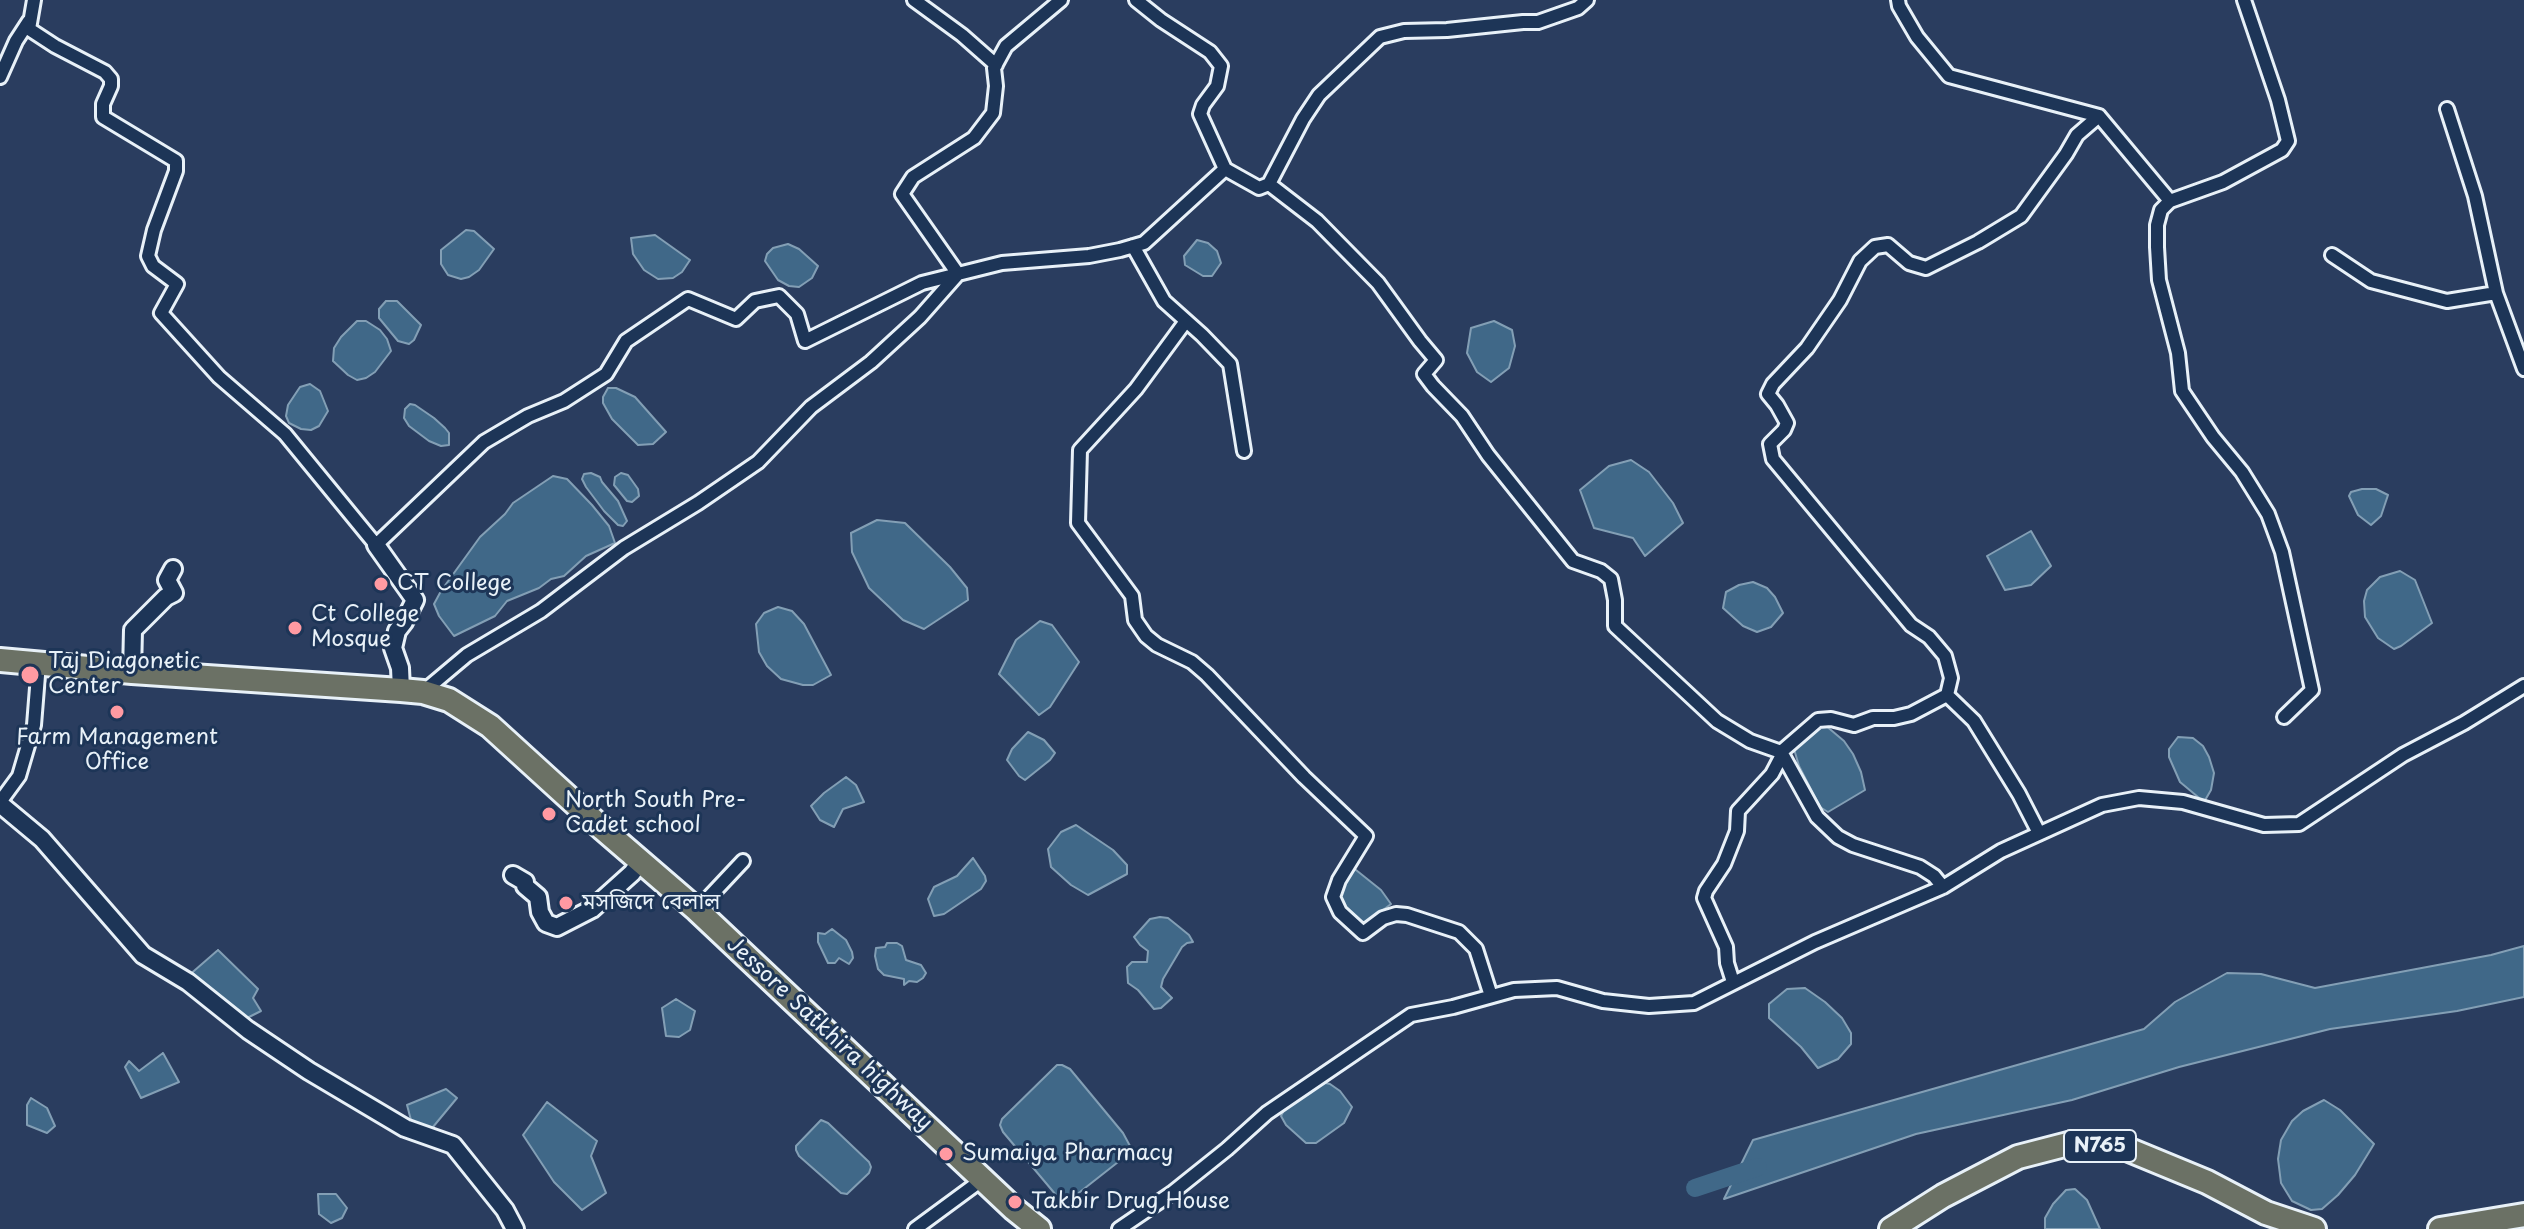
<!DOCTYPE html>
<meta charset="utf-8">
<style>
body{margin:0}
canvas{display:block;background:#2a3d5f}
</style>
<canvas width="2524" height="1229"></canvas>
<script>
const ctx = document.querySelector('canvas').getContext('2d');
ctx.lineJoin = 'round';
function paint(path, color) {
  ctx.fillStyle = color;
  ctx.fill(path, 'evenodd');
}
function shape(rows) {
  const path = new Path2D();
  for (const r of rows) {
    path.moveTo(r[0], r[1]);
    for (let i = 2; i < r.length; i += 2) path.lineTo(r[i], r[i + 1]);
  }
  return path;
}
function stroke(path, color, width, dash) {
  ctx.strokeStyle = color;
  ctx.lineWidth = width;
  ctx.lineCap = dash ? 'butt' : 'round';
  ctx.setLineDash(dash || []);
  ctx.stroke(path);
}
function write(font, color, halo, rows, align = 'center') {
  ctx.font = font + ' "Playpen Sans","Noto Sans Bengali",sans-serif';
  ctx.lineWidth = 6;
  ctx.setLineDash([]);
  ctx.textBaseline = 'middle';
  ctx.strokeStyle = halo;
  ctx.fillStyle = color;
  for (const [text, x, y, turn = 0] of rows) {
    ctx.save();
    ctx.translate(x, y);
    ctx.rotate((+turn || 0) * Math.PI / 180);
    ctx.textAlign = isNaN(turn) ? turn : align;
    if (halo) ctx.strokeText(text, 0, 0);
    ctx.fillText(text, 0, 0);
    ctx.restore();
  }
}
const water = shape([
 [466,230,474,231,494,249,479,270,469,277,461,279,448,275,441,264,441,250,466,230],
 [655,235,690,260,682,272,673,278,658,279,644,270,633,254,631,238,655,235],
 [1197,240,1208,243,1217,251,1221,263,1212,276,1203,276,1185,265,1184,256,1197,240],
 [788,244,799,249,818,266,812,278,799,287,789,286,778,280,765,261,767,254,773,248,788,244],
 [386,301,397,301,421,325,414,340,409,344,398,341,379,318,379,309,386,301],
 [357,321,366,321,380,330,387,339,391,351,375,372,366,378,357,380,348,375,333,361,334,348,341,337,357,321],
 [1494,321,1512,330,1515,346,1509,368,1491,382,1477,372,1467,353,1471,328,1494,321],
 [310,384,320,391,328,411,319,426,311,430,301,429,289,423,286,416,288,405,300,387,310,384],
 [608,388,616,388,635,397,666,432,653,444,638,445,612,419,603,403,603,397,608,388],
 [410,404,415,405,434,418,445,428,449,433,449,445,441,446,429,441,409,426,404,418,405,409,410,404],
 [1631,460,1649,472,1673,503,1683,523,1645,556,1633,538,1594,528,1580,490,1609,466,1631,460],
 [591,473,600,477,602,482,618,501,627,521,623,526,618,525,604,511,586,487,582,479,584,474,591,473],
 [621,473,628,475,638,489,639,496,632,502,627,501,614,485,615,477,621,473],
 [553,476,567,479,592,505,609,526,615,543,586,556,564,576,551,579,539,588,507,601,495,616,454,636,439,616,434,604,441,591,480,537,505,514,513,503,553,476],
 [2362,489,2376,489,2388,495,2381,516,2371,525,2358,515,2349,496,2351,492,2362,489],
 [877,520,905,523,950,567,967,588,968,600,924,629,903,620,869,588,852,552,851,533,877,520],
 [2031,531,2051,566,2031,585,2005,590,1987,556,2031,531],
 [2400,571,2415,580,2432,623,2401,646,2394,649,2378,638,2365,617,2364,601,2367,590,2380,577,2400,571],
 [1753,582,1767,588,1775,597,1783,613,1771,627,1757,632,1743,626,1723,608,1726,592,1739,585,1753,582],
 [778,607,792,611,804,624,831,675,813,685,803,685,781,679,767,666,759,652,756,624,764,613,778,607],
 [1040,621,1052,625,1079,662,1050,707,1039,715,999,674,1016,640,1040,621],
 [1825,725,1844,741,1853,754,1861,772,1865,790,1828,812,1820,807,1799,766,1794,749,1806,735,1825,725],
 [1028,732,1044,740,1055,753,1050,760,1025,780,1019,776,1007,760,1012,749,1028,732],
 [2178,737,2193,738,2203,746,2209,757,2214,773,2211,790,2204,802,2180,782,2169,757,2169,749,2178,737],
 [846,777,856,785,864,802,843,809,834,827,820,820,811,806,824,793,846,777],
 [1076,825,1113,850,1127,865,1127,874,1088,895,1071,885,1051,867,1048,849,1061,832,1076,825],
 [973,858,985,876,986,881,981,889,944,914,934,916,928,899,934,887,957,876,973,858],
 [1351,866,1381,890,1391,904,1363,925,1357,924,1339,902,1339,884,1351,866],
 [1160,917,1168,918,1178,926,1189,935,1193,942,1187,943,1182,947,1163,979,1161,987,1172,998,1161,1008,1154,1009,1138,990,1128,983,1127,967,1132,962,1147,962,1148,951,1140,945,1134,937,1150,919,1160,917],
 [832,929,846,940,852,952,853,958,849,964,839,958,835,963,828,963,818,942,818,933,825,934,832,929],
 [887,943,897,943,902,946,906,960,921,965,926,973,923,978,917,982,909,981,904,985,904,979,884,975,878,969,875,956,876,948,885,947,887,943],
 [2524,946,2524,997,2457,1011,2330,1029,2179,1067,2072,1100,1916,1134,1724,1199,1753,1140,2144,1029,2175,1002,2227,973,2261,974,2315,988,2491,955,2524,946],
 [218,950,258,989,253,998,261,1011,241,1021,187,977,218,950],
 [1805,988,1825,1002,1842,1018,1851,1033,1851,1044,1838,1059,1818,1068,1801,1047,1769,1018,1769,1004,1787,989,1805,988],
 [676,999,695,1011,690,1030,679,1037,666,1036,662,1008,676,999],
 [163,1053,179,1082,141,1098,125,1067,129,1061,139,1071,163,1053],
 [1057,1065,1062,1065,1070,1069,1123,1133,1130,1146,1127,1155,1071,1199,1056,1195,1003,1132,1000,1125,1002,1119,1057,1065],
 [1321,1082,1330,1084,1340,1091,1352,1107,1344,1123,1316,1143,1306,1143,1286,1125,1281,1116,1284,1110,1321,1082],
 [446,1089,457,1098,428,1133,412,1124,407,1105,446,1089],
 [31,1098,47,1108,55,1126,47,1133,27,1125,27,1105,31,1098],
 [2324,1100,2340,1110,2374,1144,2355,1175,2338,1195,2322,1209,2311,1210,2292,1201,2281,1183,2278,1159,2281,1140,2292,1121,2303,1111,2324,1100],
 [547,1102,597,1141,591,1156,606,1193,582,1210,554,1182,523,1135,547,1102],
 [821,1120,828,1123,869,1162,871,1167,869,1173,847,1194,841,1193,799,1156,796,1150,796,1146,821,1120],
 [2075,1189,2087,1200,2100,1229,2045,1229,2045,1218,2053,1204,2066,1190,2075,1189],
 [318,1194,336,1194,347,1208,342,1218,331,1223,319,1214,318,1194]
]);
const river = shape([
 [1695,1188,1758,1167]
]);
const street = shape([
 [34,0,29,29,55,46,105,72,111,79,111,86,103,104,103,117,176,161,176,171,154,230,148,256,153,266,177,284,161,313,219,377,285,434,376,545,484,442,528,416,564,401,606,374,626,341,688,299,736,319,755,301,779,296,797,314,805,341,922,283,1002,263,1089,256,1120,250,1144,243,1225,169,1259,188,1269,184],
 [914,0,962,35,996,65],
 [1136,0,1161,20,1210,52,1221,66,1217,86,1203,105,1200,114,1225,169],
 [1587,0,1578,8,1538,22,1523,22,1447,30,1404,31,1380,37,1319,95,1303,119,1269,184,1317,221,1378,283,1420,341,1436,360,1424,374,1433,386,1462,416,1488,455,1573,561,1601,571,1611,579,1615,600,1615,626,1717,721,1750,741,1781,752],
 [1898,0,1899,6,1917,37,1949,76,2099,116,2170,201],
 [2244,0,2278,100,2288,141,2282,150,2223,182,2170,201,2161,210,2157,225,2157,247,2159,280,2178,353,2182,391,2213,437,2242,472,2268,514,2282,552,2312,690,2284,717],
 [0,77,16,41,29,21],
 [2447,109,2475,196,2496,293,2524,369],
 [1133,246,1164,301,1202,335,1230,364,1244,451],
 [2332,255,2371,281,2447,301,2496,293],
 [1186,321,1136,389,1080,450,1078,523,1132,596,1135,620,1146,636,1157,645,1192,662,1207,675,1304,777,1366,836,1339,880,1333,897,1340,912,1363,933,1383,918,1396,914,1407,915,1459,932,1476,949,1491,996],
 [423,692,467,655,541,611,624,548,698,503,758,462,811,407,871,362,920,317,958,274,902,194,913,177,974,138,993,113,996,86,994,68,1006,46,1061,0],
 [0,802,19,776,34,725,39,663],
 [2039,833,2019,794,1974,721,1947,695,1951,678,1945,656,1929,637,1911,625,1773,459,1770,444,1784,430,1787,423,1777,405,1768,394,1773,384,1807,348,1840,300,1860,261,1875,247,1888,245,1909,263,1926,268,1978,242,2021,216,2066,154,2077,135,2099,116],
 [1943,887,1934,876,1920,867,1853,845,1838,837,1817,817,1781,752,1818,720,1831,719,1854,725,1873,718,1894,718,1911,714,1947,695],
 [697,910,743,861],
 [1733,982,1727,963,1726,947,1704,898,1706,891,1724,864,1737,831,1738,811,1772,774,1782,755],
 [915,1229,983,1179],
 [1119,1229,1172,1193,1227,1149,1267,1113,1411,1015,1453,1007,1514,990,1557,988,1603,1001,1649,1006,1694,1003,1815,942,1943,887,2001,851,2102,805,2139,798,2183,802,2264,825,2299,824,2403,755,2464,723,2524,686]
]);
const secondary = shape([
 [376,545,415,600,404,622,397,631,393,648,400,668,401,690],
 [132,672,133,630,166,597,174,593,167,580,173,569],
 [0,804,42,839,143,955,188,982,248,1030,309,1071,405,1128,453,1145,505,1210,515,1229],
 [513,875,525,882,525,886,538,897,540,912,546,923,557,927,592,909,632,873,640,862]
]);
const highway = shape([
 [0,660,132,672,401,690,423,692,449,700,490,726,603,829,697,910,1014,1209,1039,1229],
 [1891,1229,1943,1196,2018,1157,2072,1143,2127,1149,2207,1182,2266,1213,2314,1229],
 [2440,1229,2524,1215]
]);
const markers = [
 [381,584,8,"#ff9aa2"],
 [295,628,8,"#ff9aa2"],
 [30,675,10,"#ff9aa2"],
 [117,712,8,"#ff9aa2"],
 [549,814,8,"#ff9aa2"],
 [566,903,8,"#ff9aa2"],
 [946,1154,8,"#ff9aa2"],
 [1015,1202,8,"#ff9aa2"]
];
const shields = [
 [2100,1146,72]
];
const shieldNames = [
 ["N765",2100,1146]
];
const poiNames = [
 ["CT College",397,584],
 ["Ct College",311,615],
 ["Mosque",311,640],
 ["Taj Diagonetic",48,662],
 ["Center",48,687],
 ["Farm Management",117,738,"center"],
 ["Office",117,763,"center"],
 ["North South Pre-",565,801],
 ["Cadet school",565,826],
 ["মসজিদে বেলাল",582,903],
 ["Sumaiya Pharmacy",962,1154],
 ["Takbir Drug House",1031,1202]
];
const streetNames = [
 ["Jessore Satkhira highway",829,1034,43]
];
paint(water, '#406888');
stroke(water, '#839fb5', 2);
stroke(river, '#406888', 18);
stroke(street, '#e8f1f8', 18);
stroke(secondary, '#e8f1f8', 22);
stroke(highway, '#e8f1f8', 28);
stroke(street, '#1d3557', 12);
stroke(secondary, '#1d3557', 16);
stroke(highway, '#6b7165', 22);
for (const [x, y, r, color] of markers) {
  const dot = new Path2D();
  dot.arc(x, y, r, 0, 2 * Math.PI);
  ctx.fillStyle = color;
  ctx.fill(dot);
  stroke(dot, '#1d3557', 3);
}
for (const [x, y, w] of shields) {
  const box = new Path2D();
  box.roundRect(x - w / 2, y - 16, w, 32, 6);
  ctx.fillStyle = '#1d3557';
  ctx.fill(box);
  stroke(box, '#e8f1f8', 2);
}
write('bold 20px', '#e8f1f8', null, shieldNames);
write('22px', '#e8f1f8', '#1d3557', poiNames, 'left');
write('22px', '#e8f1f8', '#1d3557', streetNames);
</script>
